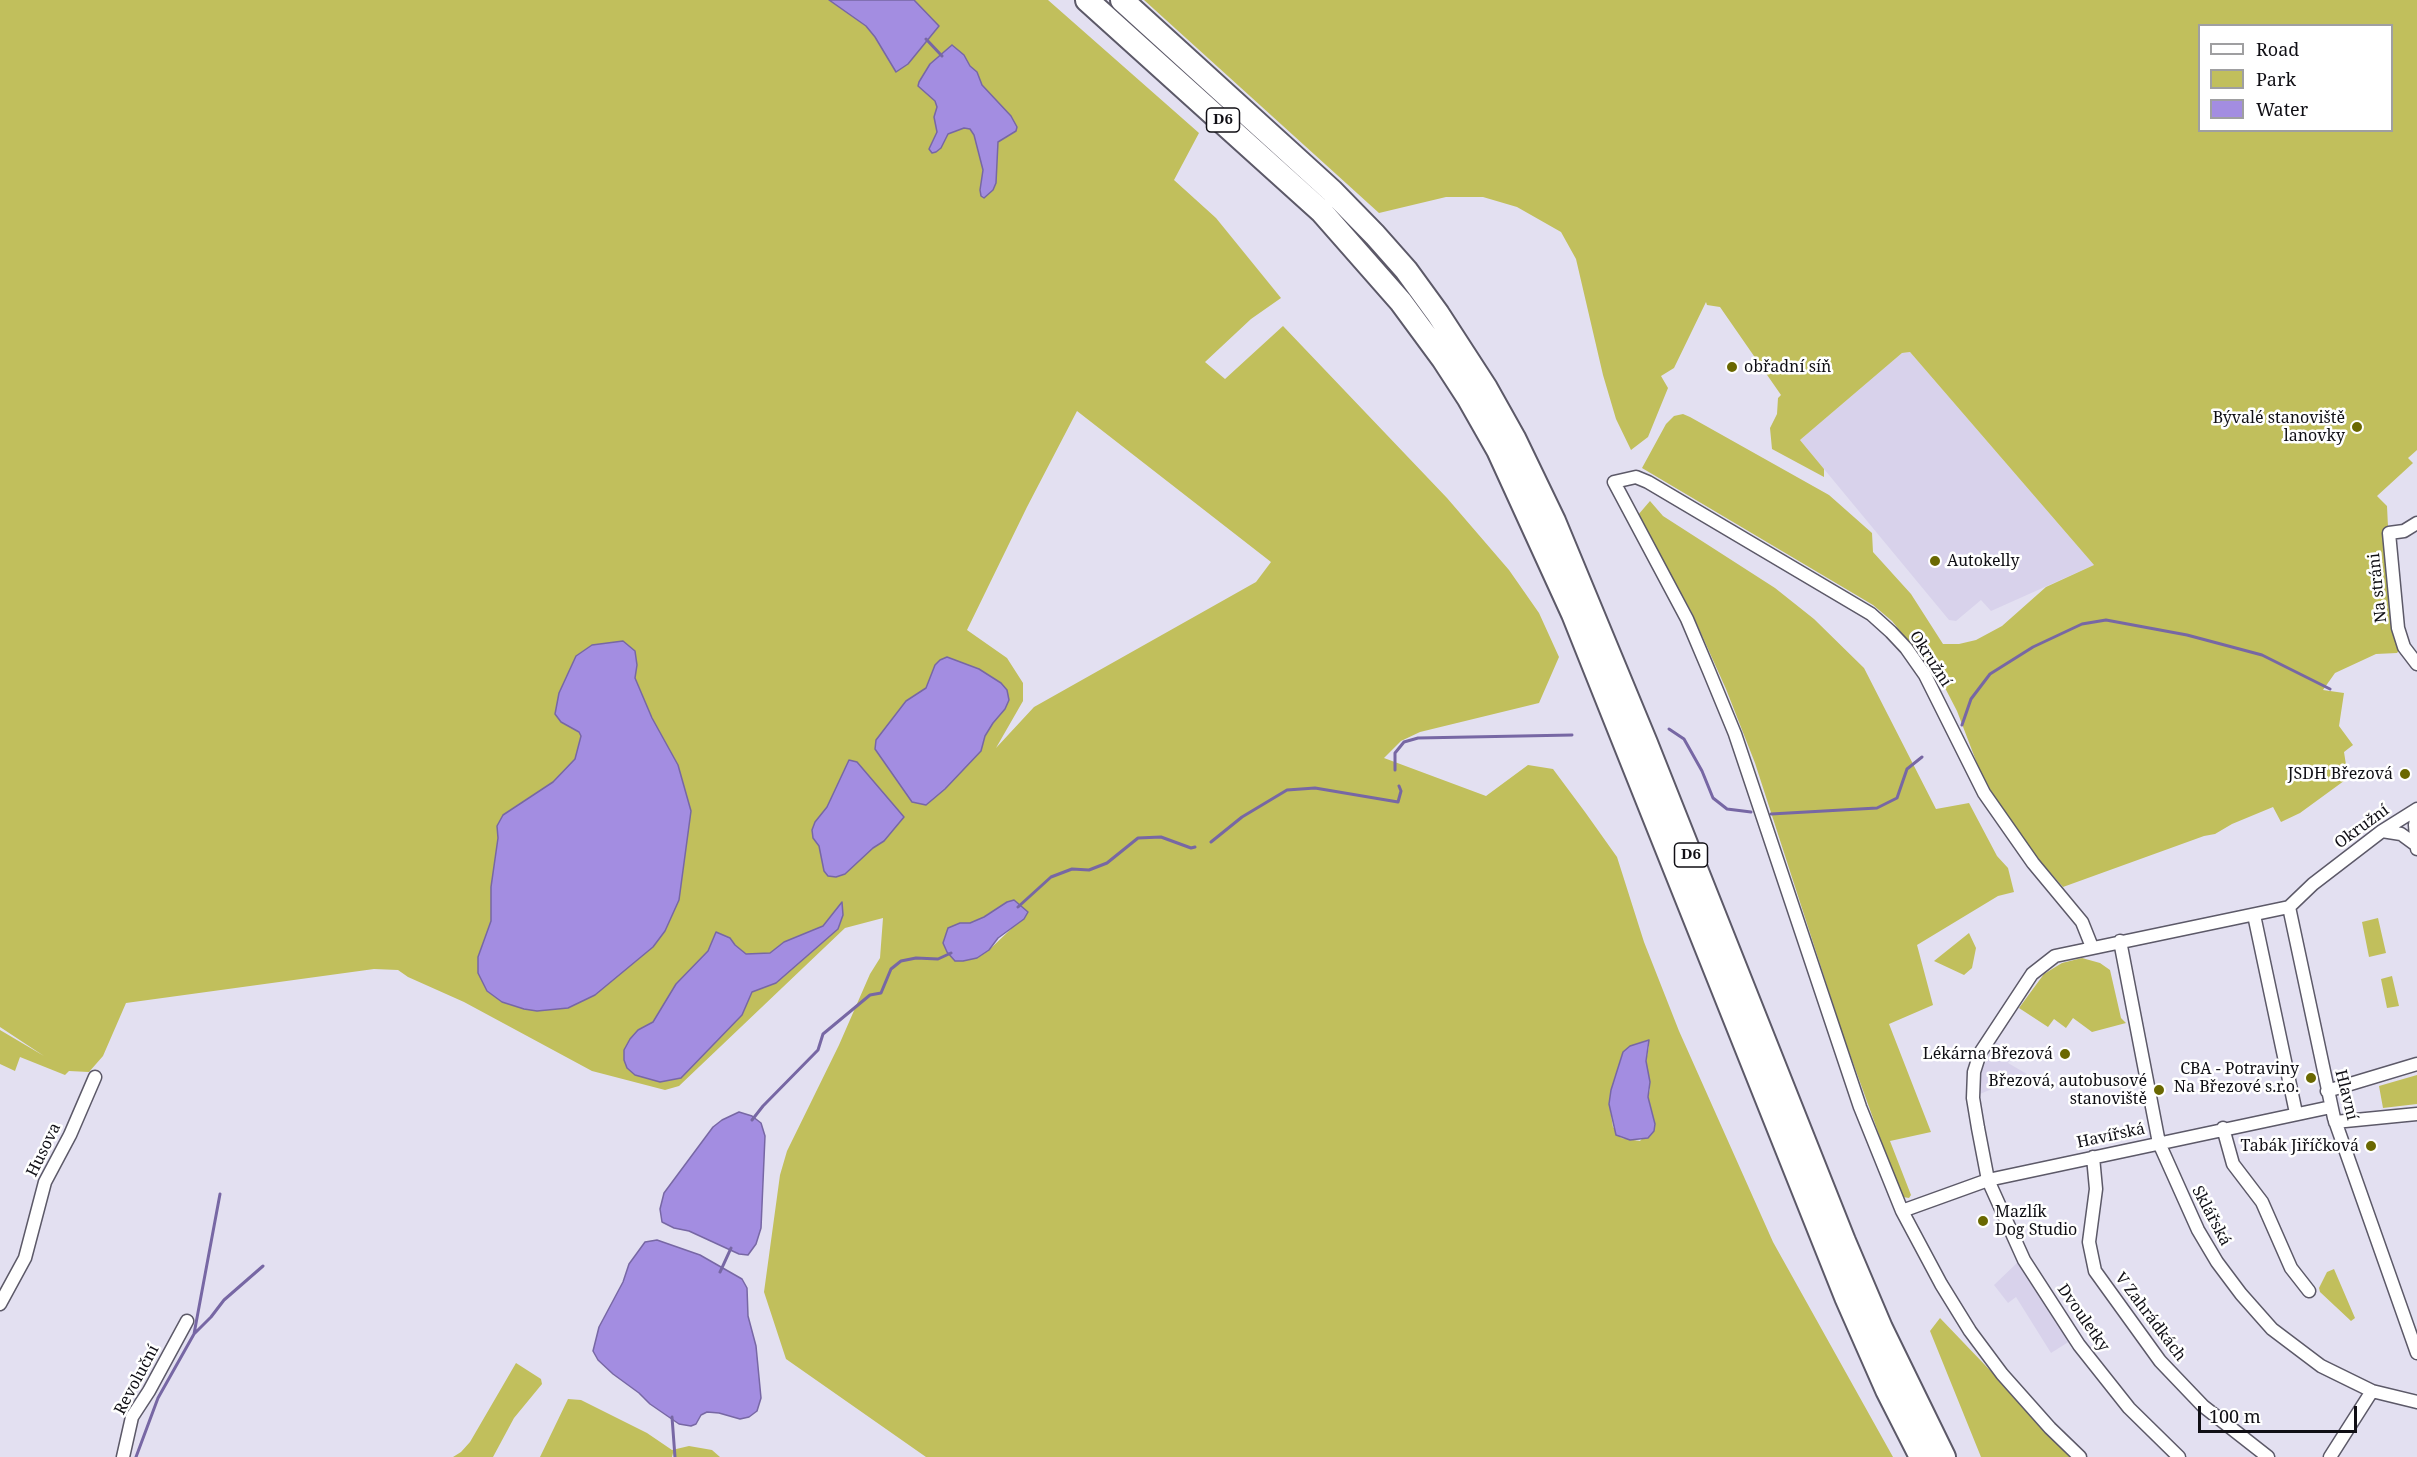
<!DOCTYPE html>
<meta charset="utf-8">
<style>
body{margin:0}
#map{position:relative;width:2417px;height:1457px;overflow:hidden;background:#e3e0f1;font-family:"Noto Serif",serif}
canvas{display:block}
.legend{position:absolute;left:2198px;top:24px;width:195px;height:108px;box-sizing:border-box;background:#fff;border:2px solid #9f9fa1;margin:0;padding:8px 10px;list-style:none;font-size:18px;color:#100f15}
.legend li{display:flex;align-items:center;gap:12px;height:30px}
.legend b{width:30px;border:2px solid #9f9fa1}
.scale{position:absolute;left:2198px;top:1406px;width:159px;height:27px;box-sizing:border-box;border:3px solid #100f15;border-top:0;padding-left:8px;font-size:18px;line-height:21px;white-space:nowrap;color:#100f15;-webkit-text-stroke:4px #fff;paint-order:stroke}
</style>
<div id="map">
<canvas width="2417" height="1457"></canvas>
<ul class="legend">
<li><b style="height:8px;background:#fff"></b>Road</li>
<li><b style="height:16px;background:#c1bf5c"></b>Park</li>
<li><b style="height:16px;background:#a38de1"></b>Water</li>
</ul>
<div class="scale">100 m</div>
</div>
<script>
const ctx = document.querySelector('canvas').getContext('2d');
ctx.lineJoin = 'round';
function paint(path, color) {
  ctx.fillStyle = color;
  ctx.fill(path, 'evenodd');
}
function shape(rows) {
  const path = new Path2D();
  for (const r of rows) {
    path.moveTo(r[0], r[1]);
    for (let i = 2; i < r.length; i += 2) path.lineTo(r[i], r[i + 1]);
  }
  return path;
}
function stroke(path, color, width, dash) {
  ctx.strokeStyle = color;
  ctx.lineWidth = width;
  ctx.lineCap = dash ? 'butt' : 'round';
  ctx.setLineDash(dash || []);
  ctx.stroke(path);
}
function write(font, color, halo, rows, align = 'center') {
  ctx.font = font + ' "Noto Serif",serif';
  ctx.lineWidth = 5;
  ctx.setLineDash([]);
  ctx.textBaseline = 'middle';
  ctx.strokeStyle = halo;
  ctx.fillStyle = color;
  for (const [text, x, y, turn = 0] of rows) {
    ctx.save();
    ctx.translate(x, y);
    ctx.rotate((+turn || 0) * Math.PI / 180);
    ctx.textAlign = isNaN(turn) ? turn : align;
    if (halo) ctx.strokeText(text, 0, 0);
    ctx.fillText(text, 0, 0);
    ctx.restore();
  }
}
const built = shape([
 [1910,352,2094,565,1991,611,1981,600,1956,621,1949,620,1800,440,1902,353],
 [1995,1041,2013,1055,2008,1063,2027,1074,1980,1094,1980,1075],
 [2019,1261,2070,1341,2051,1353,2016,1297,2008,1303,1994,1285]
]);
const green = shape([
 [0,0,1048,0,1199,133,1174,180,1216,218,1281,298,1251,319,1205,362,1225,379,1283,326,1447,498,1509,570,1539,613,1559,657,1539,703,1420,732,1401,741,1384,758,1486,796,1528,765,1553,769,1585,812,1617,857,1644,942,1679,1031,1773,1242,1893,1457,926,1457,786,1359,764,1292,780,1175,787,1151,839,1045,870,974,880,958,883,918,845,928,679,1086,665,1090,592,1071,464,1002,408,977,398,970,374,969,126,1003,103,1056,89,1072,69,1071,65,1075,20,1057,15,1071,0,1064,0,1030,44,1056,0,1027],
 [1077,411,1271,562,1256,582,1034,707,996,748,1023,701,1023,683,1007,658,967,630,1027,507],
 [1007,902,1011,929,989,950,977,958,948,928,960,923,970,923,984,917],
 [1649,1046,1646,1061,1650,1089,1648,1097,1655,1124,1640,1141,1621,1138,1613,1127,1609,1103,1620,1061,1623,1052],
 [1144,0,2417,0,2417,450,2408,458,2413,463,2377,496,2387,506,2388,527,2385,528,2394,635,2400,649,2397,653,2376,654,2335,673,2323,690,2344,693,2339,726,2353,745,2344,752,2348,778,2300,813,2281,822,2273,807,2232,824,2215,834,2204,836,2063,887,2032,852,1991,791,1978,766,1957,711,1943,684,1892,621,1873,605,1642,468,1666,424,1674,416,1683,414,1690,417,1829,495,1872,533,1873,552,1911,594,1943,644,1959,644,1976,640,2002,626,2046,587,2094,565,1910,352,1902,353,1800,440,1824,469,1824,477,1772,449,1770,428,1777,414,1778,398,1781,395,1720,307,1707,305,1706,302,1674,368,1661,376,1668,388,1648,437,1631,450,1616,419,1603,375,1576,259,1561,232,1517,207,1483,197,1446,197,1379,213],
 [2200,26,2392,26,2392,130,2200,130],
 [1650,501,1663,516,1775,588,1814,619,1864,668,1936,809,1969,803,1997,856,2008,868,2014,892,1998,896,1917,945,1933,1005,1889,1024,1931,1132,1890,1141,1911,1195,1909,1198,1903,1197,1899,1190,1843,1035,1755,763,1726,689,1691,611,1638,515],
 [2378,918,2386,953,2369,957,2362,922],
 [1969,933,1976,948,1972,968,1964,975,1934,961],
 [2082,958,2100,963,2110,970,2121,1018,2126,1023,2092,1032,2073,1018,2066,1028,2054,1019,2048,1027,2019,1008,2044,974,2062,963],
 [2392,976,2399,1006,2387,1008,2381,979],
 [2417,1075,2417,1104,2383,1108,2379,1086],
 [2334,1269,2355,1318,2351,1321,2320,1292,2319,1288,2327,1272],
 [1940,1318,2073,1457,1981,1457,1930,1331],
 [516,1363,541,1379,542,1384,514,1418,493,1457,453,1457,461,1452,470,1442],
 [568,1399,581,1400,647,1433,672,1450,689,1446,712,1450,720,1457,674,1457,673,1453,672,1457,540,1457]
]);
const water = shape([
 [829,0,914,0,939,26,908,64,896,72,875,37,866,26,829,0],
 [952,45,964,55,970,66,977,72,982,85,1011,116,1017,127,1016,131,998,142,996,183,993,190,984,198,981,196,980,190,983,170,974,135,970,129,964,128,948,134,941,148,936,152,932,153,929,149,937,132,934,117,937,107,935,101,918,86,919,82,930,64,952,45],
 [623,641,635,651,637,665,635,678,652,718,678,765,691,811,679,900,665,931,653,947,595,995,568,1008,537,1011,524,1009,502,1002,487,991,478,973,478,957,491,921,491,887,498,838,497,826,503,815,553,782,575,759,581,736,579,732,561,722,555,714,559,693,576,656,592,645,623,641],
 [947,657,979,669,1001,683,1007,690,1009,700,1005,709,993,723,985,736,981,751,945,789,926,805,912,802,875,749,876,740,906,701,926,688,935,665,940,660,947,657],
 [849,760,857,762,904,817,884,841,873,848,845,874,836,877,828,876,824,871,819,846,813,838,812,830,815,822,827,807,849,760],
 [1014,900,1028,912,1024,919,998,938,989,950,977,958,963,961,955,961,947,952,943,943,948,928,960,923,970,923,984,917,1007,902,1014,900],
 [842,902,843,915,838,929,776,983,752,992,742,1015,681,1078,660,1082,635,1075,627,1068,624,1060,624,1050,630,1039,638,1030,653,1022,676,984,708,951,716,932,730,938,735,945,746,954,770,953,784,942,823,926,842,902],
 [1649,1040,1646,1061,1650,1082,1648,1097,1655,1124,1654,1131,1648,1138,1630,1140,1616,1135,1609,1104,1611,1090,1623,1052,1630,1046,1649,1040],
 [739,1112,752,1116,761,1123,765,1136,761,1228,756,1244,748,1255,739,1254,689,1231,674,1228,662,1222,660,1209,664,1193,713,1127,722,1120,739,1112],
 [657,1240,700,1255,742,1279,747,1288,748,1316,756,1346,761,1398,757,1411,749,1417,740,1419,719,1413,707,1412,701,1415,696,1424,691,1426,679,1424,650,1404,639,1393,613,1374,598,1360,593,1351,599,1327,623,1282,629,1264,645,1242,657,1240]
]);
const stream = shape([
 [926,39,942,56],
 [1962,725,1971,699,1990,674,2033,647,2082,624,2106,620,2187,635,2262,655,2330,689],
 [1669,729,1684,739,1702,771,1713,798,1727,809,1751,812],
 [1395,770,1395,753,1404,742,1418,738,1572,735],
 [1771,814,1877,808,1897,798,1907,769,1922,757],
 [1211,842,1242,817,1287,790,1315,788,1398,802,1401,791,1399,786],
 [1018,907,1051,877,1072,869,1089,870,1107,863,1138,838,1161,837,1191,848,1195,847],
 [752,1120,763,1106,818,1050,823,1034,870,995,881,993,891,969,901,961,916,958,938,959,951,953],
 [720,1272,731,1248],
 [194,1334,211,1317,224,1300,263,1266],
 [672,1417,675,1457],
 [136,1457,158,1398,194,1334,220,1194]
]);
const minor = shape([
 [2417,523,2404,531,2389,533,2398,628,2404,647,2417,664],
 [2417,815,2415,825,2417,849],
 [2382,831,2401,834,2416,845],
 [2289,907,2334,1118,2417,1353],
 [2254,915,2296,1113],
 [2120,941,2159,1143,2198,1230,2217,1262,2241,1294,2272,1329,2321,1366,2372,1391,2417,1402],
 [2327,1091,2417,1064],
 [2335,1122,2417,1114],
 [2223,1128,2233,1164,2262,1202,2291,1268,2309,1291],
 [2093,1157,2096,1189,2089,1242,2095,1271,2160,1361,2203,1406,2268,1457],
 [1902,1211,1988,1180,2331,1107],
 [0,1304,25,1258,45,1182,70,1135,95,1077],
 [123,1457,132,1417,149,1391,187,1321],
 [2080,1457,2050,1428,2002,1374,1970,1331,1941,1284,1902,1211,1860,1107,1735,734,1709,671,1687,619,1614,482,1636,477,1648,482,1871,614,1891,632,1906,648,1925,675,1984,793,2033,863,2082,922,2092,947],
 [2179,1457,2129,1408,2079,1345,2024,1260,1988,1180,1978,1128,1973,1098,1974,1072,1980,1053,2032,974,2055,956,2289,907,2313,884,2382,831,2417,809],
 [2330,1457,2372,1391]
]);
const motorway = shape([
 [1087,0,1321,211,1401,302,1443,359,1469,399,1498,450,1573,614,1846,1297,1887,1390,1921,1457],
 [1122,0,1332,191,1375,235,1406,270,1438,314,1486,388,1514,438,1554,521,1646,743,1844,1241,1881,1328,1944,1457]
]);
const markers = [
 [1732,367,6,"#6a6801"],
 [2357,427,6,"#6a6801"],
 [1935,561,6,"#6a6801"],
 [2405,774,6,"#6a6801"],
 [2065,1054,6,"#6a6801"],
 [2311,1078,6,"#6a6801"],
 [2159,1090,6,"#6a6801"],
 [2371,1146,6,"#6a6801"],
 [1983,1221,6,"#6a6801"]
];
const shields = [
 [1223,120,33],
 [1691,855,33]
];
const shieldNames = [
 ["D6",1223,120],
 ["D6",1691,855]
];
const poiNames = [
 ["obřadní síň",1744,367,"left"],
 ["Bývalé stanoviště",2345,418],
 ["lanovky",2345,436],
 ["Autokelly",1947,561,"left"],
 ["JSDH Březová",2393,774],
 ["Lékárna Březová",2053,1054],
 ["CBA - Potraviny",2299,1069],
 ["Na Březové s.r.o.",2299,1087],
 ["Březová, autobusové",2147,1081],
 ["stanoviště",2147,1099],
 ["Tabák Jiříčková",2359,1146],
 ["Mazlík",1995,1212,"left"],
 ["Dog Studio",1995,1230,"left"]
];
const streetNames = [
 ["Na stráni",2378,588,-96],
 ["Okružní",1930,659,57],
 ["Okružní",2362,827,-36],
 ["Hlavní",2346,1095,76],
 ["Havířská",2111,1136,-12],
 ["Husova",44,1150,-64],
 ["Sklářská",2211,1216,62],
 ["V Zahrádkách",2150,1317,53],
 ["Dvouletky",2083,1318,55],
 ["Revoluční",137,1380,-62]
];
paint(built, '#d8d2eb');
paint(green, '#c1bf5c');
paint(water, '#a38de1');
stroke(water, '#7767a4', 1.5);
stroke(stream, '#7767a4', 3);
stroke(minor, '#5c5968', 15);
stroke(motorway, '#5c5968', 26);
stroke(minor, '#fff', 12);
stroke(motorway, '#fff', 22);
for (const [x, y, r, color] of markers) {
  const dot = new Path2D();
  dot.arc(x, y, r, 0, 2 * Math.PI);
  ctx.fillStyle = color;
  ctx.fill(dot);
  stroke(dot, '#fff', 2);
}
for (const [x, y, w] of shields) {
  const box = new Path2D();
  box.roundRect(x - w / 2, y - 12, w, 24, 4.5);
  ctx.fillStyle = '#fff';
  ctx.fill(box);
  stroke(box, '#100f15', 1.5);
}
write('bold 15px', '#100f15', null, shieldNames);
write('16px', '#100f15', '#fff', poiNames, 'right');
write('16px', '#100f15', '#fff', streetNames);
</script>
